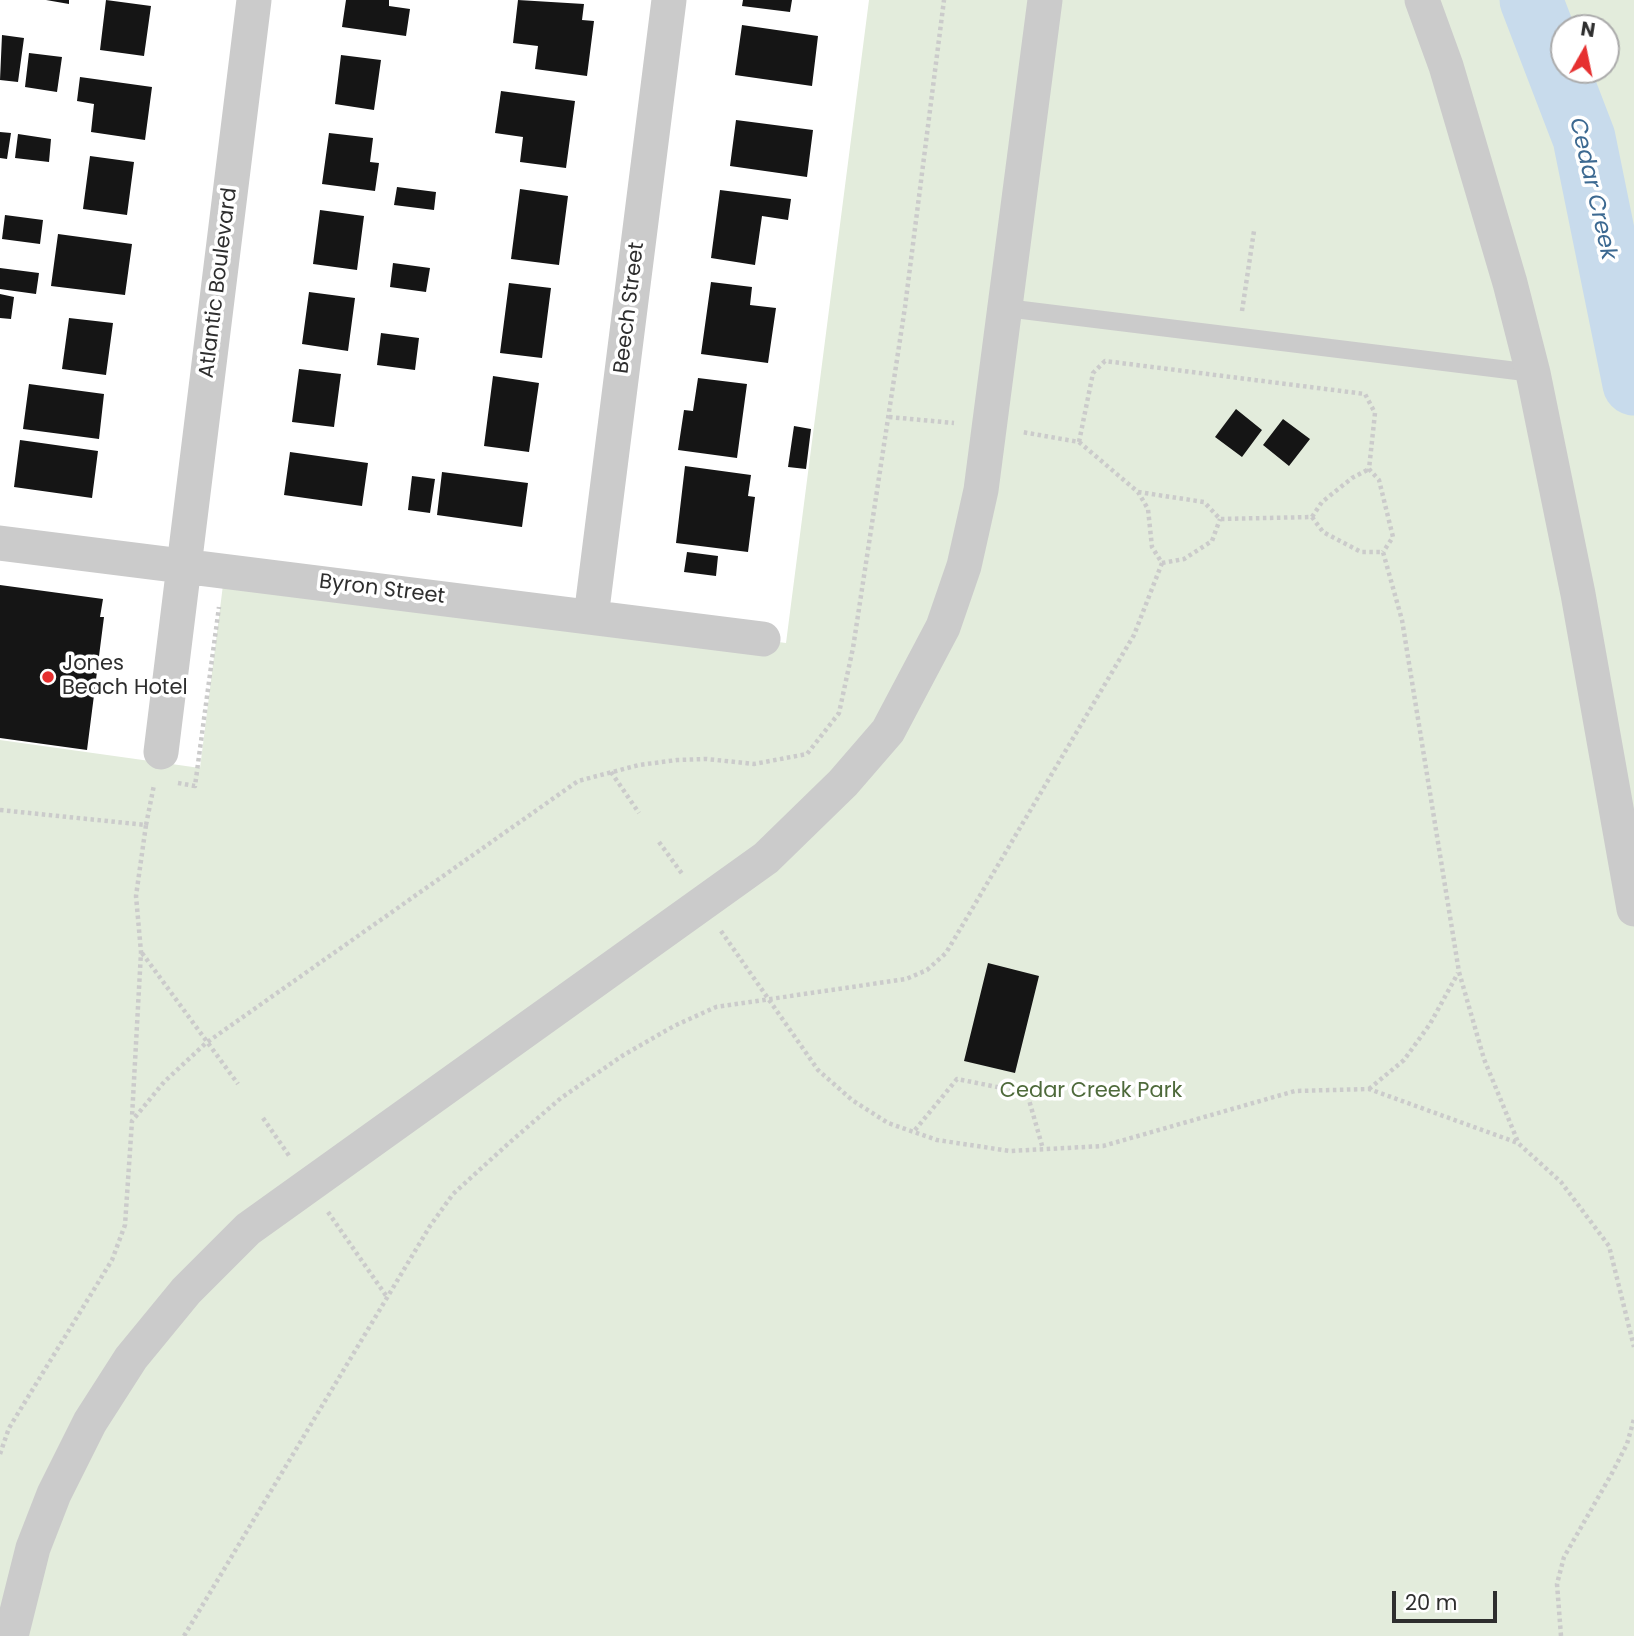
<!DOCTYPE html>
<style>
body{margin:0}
#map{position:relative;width:1634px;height:1636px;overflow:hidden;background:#fff;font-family:Poppins,sans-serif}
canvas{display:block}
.north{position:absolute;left:1550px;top:14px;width:70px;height:70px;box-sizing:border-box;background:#fff;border:2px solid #ababab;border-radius:50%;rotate:9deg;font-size:19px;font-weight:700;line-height:28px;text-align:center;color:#2e2e2e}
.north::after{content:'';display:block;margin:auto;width:24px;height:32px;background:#e63030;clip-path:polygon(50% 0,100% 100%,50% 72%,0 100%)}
.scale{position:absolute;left:1392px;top:1591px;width:105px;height:32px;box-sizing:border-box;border:4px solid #2e2e2e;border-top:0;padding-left:9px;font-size:21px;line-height:24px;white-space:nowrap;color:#2e2e2e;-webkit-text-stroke:5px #fff;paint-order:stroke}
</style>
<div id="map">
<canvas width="1634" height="1636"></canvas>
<div class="north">N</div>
<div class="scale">20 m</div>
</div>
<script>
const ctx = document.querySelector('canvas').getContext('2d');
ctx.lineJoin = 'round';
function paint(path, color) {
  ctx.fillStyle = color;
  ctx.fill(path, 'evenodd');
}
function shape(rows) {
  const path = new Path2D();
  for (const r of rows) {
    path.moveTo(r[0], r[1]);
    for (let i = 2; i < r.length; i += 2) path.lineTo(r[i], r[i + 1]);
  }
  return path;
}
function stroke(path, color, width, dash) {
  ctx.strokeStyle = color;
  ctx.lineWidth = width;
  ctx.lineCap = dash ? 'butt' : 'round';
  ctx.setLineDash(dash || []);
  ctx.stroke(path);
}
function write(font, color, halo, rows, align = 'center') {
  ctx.font = font + ' Poppins,sans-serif';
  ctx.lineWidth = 7;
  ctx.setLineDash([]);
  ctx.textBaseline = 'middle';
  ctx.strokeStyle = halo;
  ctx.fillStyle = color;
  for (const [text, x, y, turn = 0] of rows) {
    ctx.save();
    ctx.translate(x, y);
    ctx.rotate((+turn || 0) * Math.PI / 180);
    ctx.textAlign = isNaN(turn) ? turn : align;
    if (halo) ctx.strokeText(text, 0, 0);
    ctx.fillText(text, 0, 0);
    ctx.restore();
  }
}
const green = shape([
 [869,0,1634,0,1634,1636,0,1636,0,740,200,768,225,569,786,643],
 [1564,28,1606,28,1606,70,1564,70]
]);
const river = shape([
 [1531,0,1584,138,1634,384]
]);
const building = shape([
 [46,0,69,0,69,4],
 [106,0,151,6,144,56,100,50],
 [346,0,389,0,389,6,410,9,406,36,342,27],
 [518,0,584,4,582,20,594,21,587,76,535,69,538,46,513,43],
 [743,0,792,0,790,12,742,6],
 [742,25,818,36,812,86,735,75],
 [2,35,24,38,18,82,0,80],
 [29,53,62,57,57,92,25,87],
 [341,55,381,60,374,110,335,104],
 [80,77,152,87,145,140,91,132,94,104,77,101],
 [501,91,575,101,566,168,520,162,523,137,495,133],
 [736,120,813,130,807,177,730,166],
 [0,132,11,133,7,159,0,158],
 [329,133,373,138,370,162,379,163,375,191,322,184],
 [18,134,51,139,49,162,15,158],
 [90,156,134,162,127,215,83,209],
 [397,187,436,192,434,210,394,205],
 [520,189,568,196,559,265,511,259],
 [720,190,791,199,788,220,762,216,755,265,711,258],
 [320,210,364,216,357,270,313,264],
 [5,215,43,220,40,244,2,239],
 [58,234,132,244,125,295,51,286],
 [393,263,430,268,426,292,390,287],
 [0,268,39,273,36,294,0,289],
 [711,282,752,287,750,305,776,308,768,363,701,354],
 [509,283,551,288,542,358,500,353],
 [309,292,355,298,348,351,302,344],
 [0,294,14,297,11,319,0,318],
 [69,318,113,323,106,375,62,369],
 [381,333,419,338,415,370,377,365],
 [299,369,341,374,334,427,292,422],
 [493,376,539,383,529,452,484,446],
 [698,378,747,384,737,458,678,450,684,410,693,411],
 [29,384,104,394,99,439,23,429],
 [1236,409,1262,430,1242,457,1215,437],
 [1283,419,1310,439,1289,466,1263,445],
 [794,426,811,429,806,469,788,467],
 [20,440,98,451,92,498,14,487],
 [290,452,368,463,362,506,284,495],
 [685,466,751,475,748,496,755,497,748,552,676,543],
 [442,472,528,483,522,527,437,515],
 [412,476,435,479,430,513,408,510],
 [687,552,718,556,716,576,684,572],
 [0,585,103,599,100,617,104,617,87,750,0,738],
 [988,963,1039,976,1015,1073,964,1061]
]);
const path = shape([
 [1242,311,1254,231],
 [889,417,954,423],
 [1079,442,1093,373,1105,361,1365,394,1375,413,1369,469,1379,480,1393,537,1383,552],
 [1138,492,1204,502,1220,519,1312,517,1323,532,1361,552,1383,552,1402,620,1459,972,1484,1059,1518,1142],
 [1312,517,1322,502,1352,478,1369,469],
 [1162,563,1184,559,1212,541,1220,519],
 [611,772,639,813],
 [178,783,195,786,219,607],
 [0,810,146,825,136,896,141,952,132,1117],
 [146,825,154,785],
 [659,842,683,875],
 [721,931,818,1070,852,1100,888,1123,937,1140,1010,1151,1103,1146,1295,1091,1369,1089,1518,1143,1561,1182,1609,1246,1634,1347],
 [142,953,238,1084],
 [1369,1089,1404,1060,1430,1024,1458,973],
 [263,1118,290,1157],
 [915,1130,957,1079,1027,1093,1043,1149],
 [328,1212,387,1297],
 [0,1454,9,1428,112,1260,125,1225,132,1121,164,1082,206,1043,578,781,639,765,677,760,707,759,754,764,807,754,839,713,853,648,905,307,944,0],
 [184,1636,430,1226,453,1194,509,1143,561,1098,622,1056,674,1026,716,1007,906,979,927,970,946,953,1134,635,1162,563,1152,547,1148,509,1138,492,1079,442,1022,432],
 [1561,1636,1557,1584,1564,1557,1611,1475,1627,1444,1634,1419]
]);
const service = shape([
 [1006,308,1533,373]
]);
const minor = shape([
 [1422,0,1446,66,1510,283,1533,373,1578,594,1634,909],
 [0,543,763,639],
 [591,617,669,0],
 [161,752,254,0],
 [11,1636,33,1548,54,1494,90,1422,131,1358,186,1291,248,1229,766,858,843,783,888,731,943,627,964,566,981,490,1045,0]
]);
const markers = [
 [48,677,7,"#e63030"]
];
const streetNames = [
 ["Atlantic Boulevard",219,283,-83],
 ["Beech Street",630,308,-83],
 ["Byron Street",382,590,7]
];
const poiNames = [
 ["Jones",62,665],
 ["Beach Hotel",62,689]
];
const parkNames = [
 ["Cedar Creek Park",1091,1092]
];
const waterNames = [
 ["Cedar Creek",1592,189,77]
];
paint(green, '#e3ecdc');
stroke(river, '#c8dbec', 63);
paint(building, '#151515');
stroke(path, '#cbcbcb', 4.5, [3.5, 3.5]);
stroke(service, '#cbcbcb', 18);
stroke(minor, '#cbcbcb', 35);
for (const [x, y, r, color] of markers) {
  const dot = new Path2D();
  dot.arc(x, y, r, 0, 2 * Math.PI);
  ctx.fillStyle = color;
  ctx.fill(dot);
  stroke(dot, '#fff', 2.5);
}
write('21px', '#2e2e2e', '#fff', streetNames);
write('21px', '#2e2e2e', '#fff', poiNames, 'left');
write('21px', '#4e6a3b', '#fff', parkNames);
write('italic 23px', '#3c6991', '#fff', waterNames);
</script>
